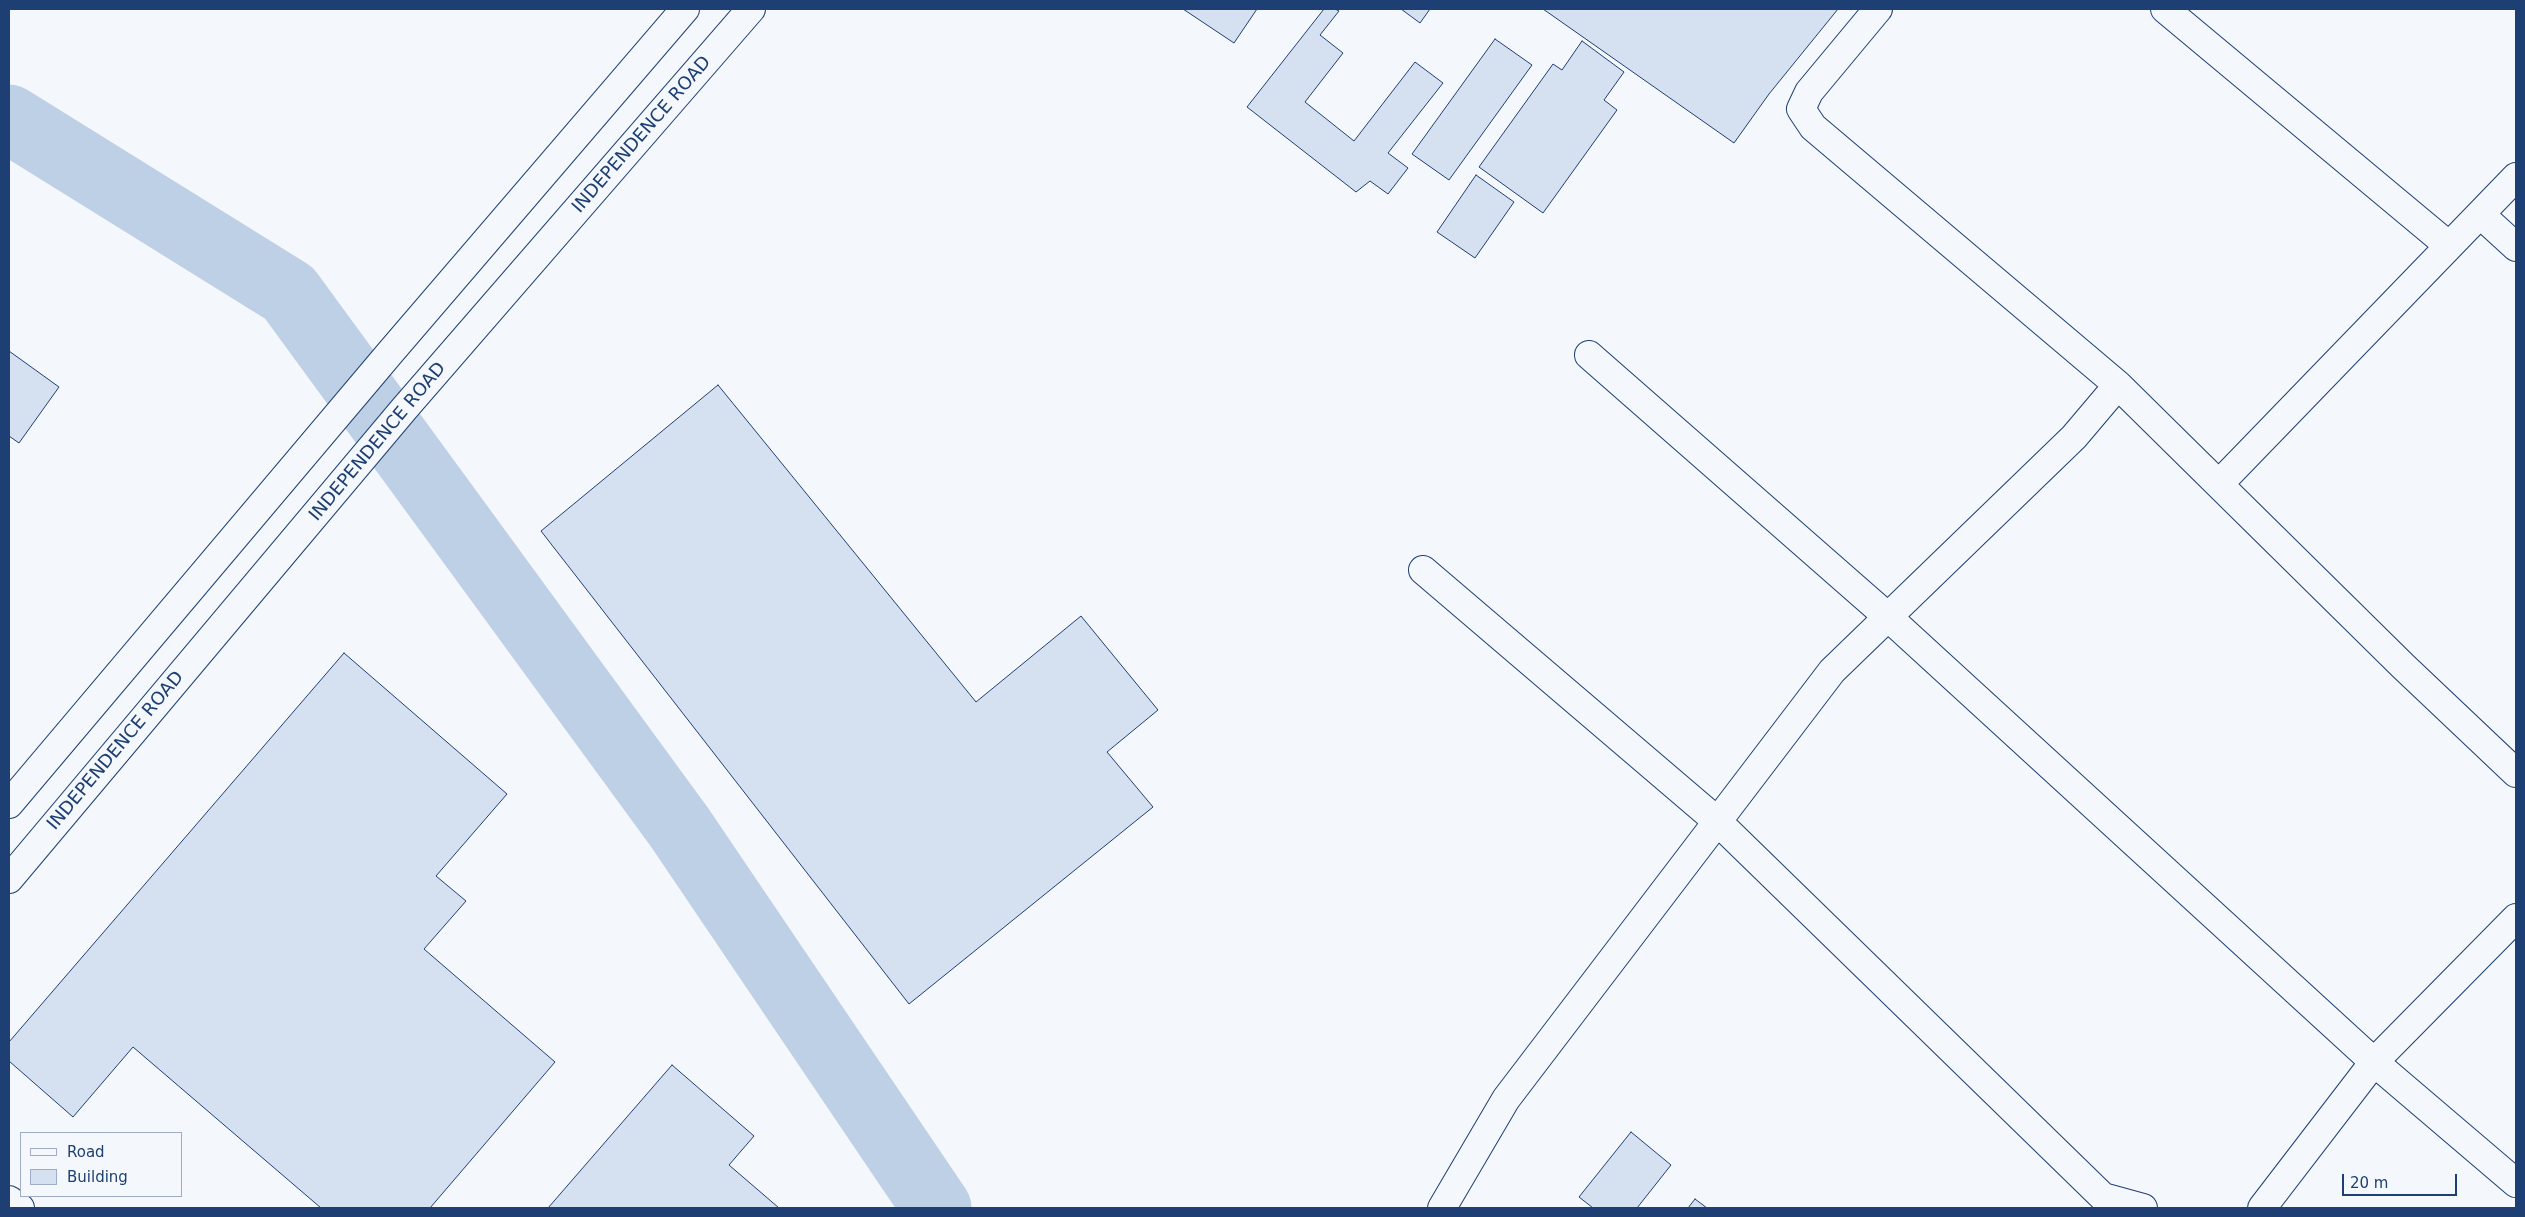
<!DOCTYPE html>
<style>
body{margin:0}
#map{position:relative;width:2525px;height:1217px;overflow:hidden;background:#f4f7fb;font-family:"DejaVu Sans",sans-serif}
canvas{display:block}
.frame{position:absolute;inset:0;border:10px solid #1d3f73;pointer-events:none}
.legend{position:absolute;left:20px;top:1132px;width:162px;height:65px;box-sizing:border-box;background:#f4f7fb;border:1px solid #9eadc5;margin:0;padding:6px 9px;list-style:none;font-size:15px;color:#1d3f73}
.legend li{display:flex;align-items:center;gap:10px;height:25px}
.legend b{width:25px;border:1px solid #9eadc5}
.scale{position:absolute;left:2342px;top:1174px;width:115px;height:22px;box-sizing:border-box;border:2px solid #1d3f73;border-top:0;padding-left:6px;font-size:15px;line-height:18px;white-space:nowrap;color:#1d3f73;-webkit-text-stroke:4px #f4f7fb;paint-order:stroke}
</style>
<div id="map">
<canvas width="2525" height="1217"></canvas>
<div class="frame"></div>
<ul class="legend">
<li><b style="height:6px;background:#f4f7fb"></b>Road</li>
<li><b style="height:14px;background:#d5e0f0"></b>Building</li>
</ul>
<div class="scale">20 m</div>
</div>
<script>
const ctx = document.querySelector('canvas').getContext('2d');
ctx.lineJoin = 'round';
function shape(rows) {
  const path = new Path2D();
  for (const r of rows) {
    path.moveTo(r[0], r[1]);
    for (let i = 2; i < r.length; i += 2) path.lineTo(r[i], r[i + 1]);
  }
  return path;
}
function stroke(path, color, width, dash) {
  ctx.strokeStyle = color;
  ctx.lineWidth = width;
  ctx.lineCap = dash ? 'butt' : 'round';
  ctx.setLineDash(dash || []);
  ctx.stroke(path);
}
function paint(path, color) {
  ctx.fillStyle = color;
  ctx.fill(path, 'evenodd');
}
function write(font, color, halo, rows, align = 'center') {
  ctx.font = font + ' "DejaVu Sans",sans-serif';
  ctx.lineWidth = 4;
  ctx.setLineDash([]);
  ctx.textBaseline = 'middle';
  ctx.strokeStyle = halo;
  ctx.fillStyle = color;
  for (const [text, x, y, turn = 0] of rows) {
    ctx.save();
    ctx.translate(x, y);
    ctx.rotate((+turn || 0) * Math.PI / 180);
    ctx.textAlign = isNaN(turn) ? turn : align;
    if (halo) ctx.strokeText(text, 0, 0);
    ctx.fillText(text, 0, 0);
    ctx.restore();
  }
}
const river = shape([
 [9,119,289,293,680,828,937,1208]
]);
const building = shape([
 [1183,9,1257,9,1234,43,1183,9],
 [1324,9,1335,9,1339,11,1320,35,1343,53,1305,102,1354,141,1415,62,1443,83,1388,153,1408,168,1388,194,1370,181,1356,192,1247,107,1324,9],
 [1401,9,1430,9,1420,23,1401,9],
 [1543,9,1838,9,1769,94,1734,143,1543,9],
 [1495,39,1532,65,1449,180,1412,154,1495,39],
 [1582,41,1624,72,1604,100,1617,110,1543,213,1479,167,1553,64,1562,70,1582,41],
 [1476,175,1514,202,1475,258,1437,232,1476,175],
 [9,351,59,387,19,443,9,436,9,351],
 [718,385,976,702,1081,616,1158,710,1107,752,1153,807,909,1004,541,531,718,385],
 [344,653,507,794,436,876,466,901,424,949,555,1062,430,1208,321,1208,133,1047,73,1117,9,1061,9,1042,344,653],
 [672,1065,754,1136,729,1165,779,1208,548,1208,672,1065],
 [1631,1132,1671,1165,1637,1208,1593,1208,1579,1197,1631,1132],
 [1695,1199,1707,1208,1688,1208,1695,1199]
]);
const street = shape([
 [1878,9,1809,92,1801,109,1813,127,2118,385,2403,666,2516,773],
 [2165,9,2448,245],
 [2481,215,2516,247],
 [1589,355,1888,617,2374,1062,2516,1183],
 [2219,484,2516,177],
 [1423,570,1717,821,2103,1197,2143,1208],
 [9,1200,20,1208],
 [1442,1208,1506,1099,1832,671,2074,437,2118,385],
 [2262,1208,2374,1062,2516,918]
]);
const secondary = shape([
 [9,804,389,354,685,9],
 [9,879,404,409,751,9]
]);
const streetNames = [
 ["INDEPENDENCE ROAD",642,135,-49],
 ["INDEPENDENCE ROAD",378,442,-50],
 ["INDEPENDENCE ROAD",116,751,-50]
];
stroke(river, '#bed0e5', 69);
paint(building, '#d5e0f0');
stroke(building, '#1d3f73', 1);
stroke(street, '#1d3f73', 30);
stroke(secondary, '#1d3f73', 30);
stroke(street, '#f4f7fb', 28);
stroke(secondary, '#f4f7fb', 28);
write('18px', '#1d3f73', '#f4f7fb', streetNames);
</script>
